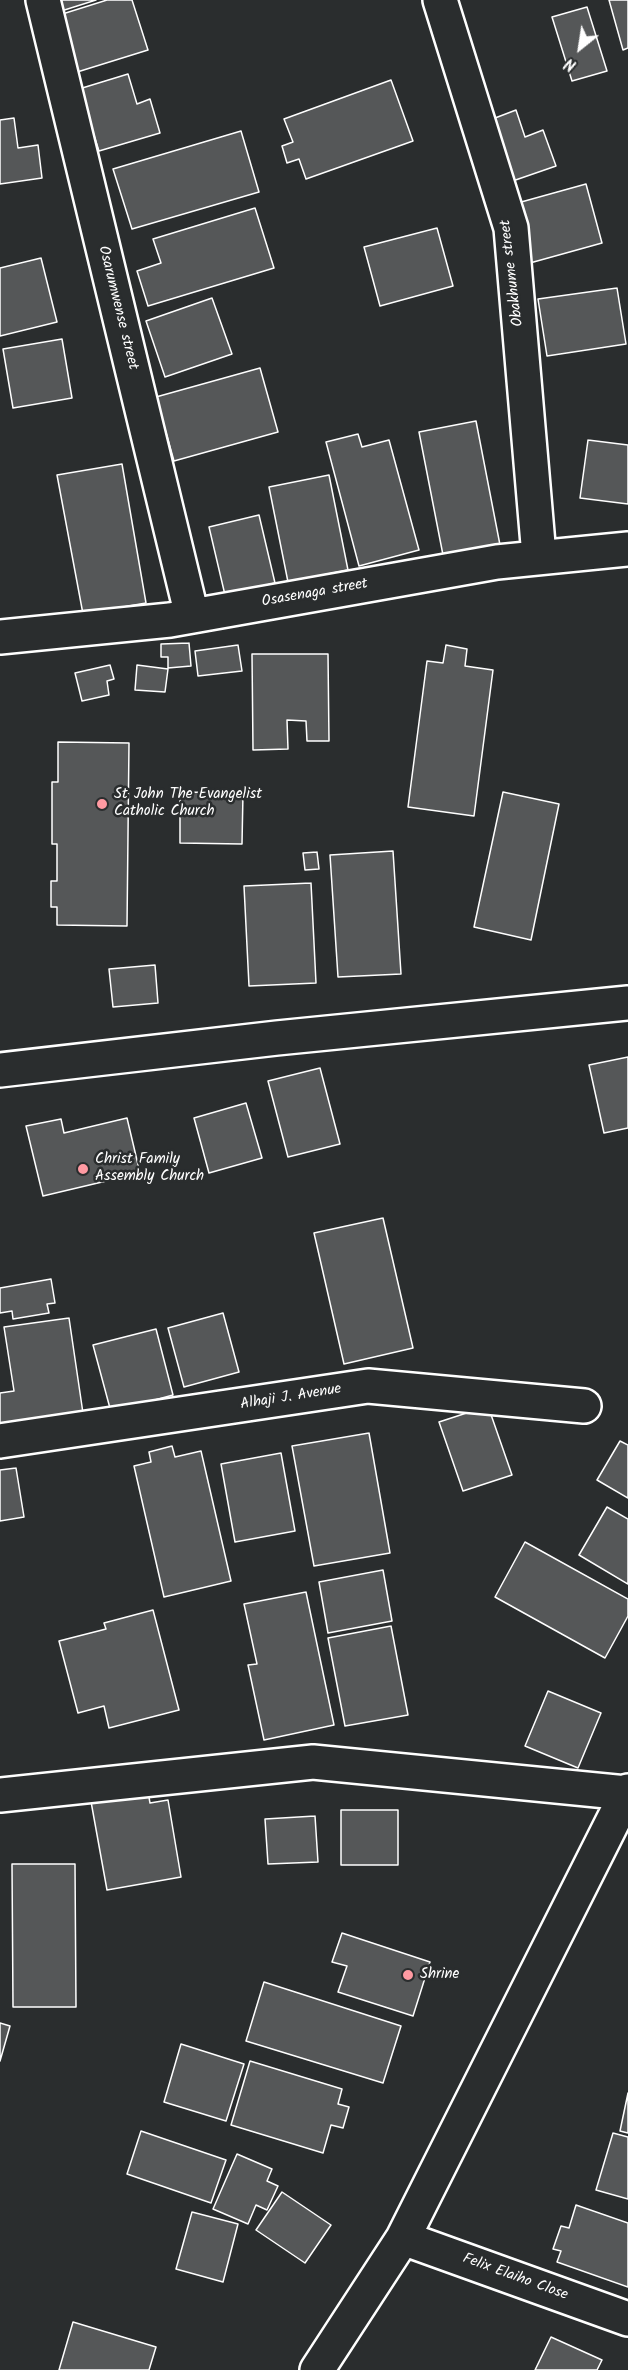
<!DOCTYPE html>
<style>
body{margin:0}
#map{position:relative;width:628px;height:2370px;overflow:hidden;background:#2a2d2e;font-family:Kalam,sans-serif}
canvas{display:block}
.north{position:absolute;left:550px;top:18px;width:60px;height:60px;-webkit-text-stroke:4px #2a2d2e;paint-order:stroke;rotate:210deg;font-size:16px;font-weight:700;line-height:24px;text-align:center;color:#fff}
.north::after{content:'';display:block;margin:auto;width:21px;height:27px;background:#fff;clip-path:polygon(50% 0,100% 100%,50% 72%,0 100%)}
</style>
<div id="map">
<canvas width="628" height="2370"></canvas>
<div class="north">N</div>
</div>
<script>
const ctx = document.querySelector('canvas').getContext('2d');
ctx.lineJoin = 'round';
function paint(path, color) {
  ctx.fillStyle = color;
  ctx.fill(path, 'evenodd');
}
function shape(rows) {
  const path = new Path2D();
  for (const r of rows) {
    path.moveTo(r[0], r[1]);
    for (let i = 2; i < r.length; i += 2) path.lineTo(r[i], r[i + 1]);
  }
  return path;
}
function stroke(path, color, width, dash) {
  ctx.strokeStyle = color;
  ctx.lineWidth = width;
  ctx.lineCap = dash ? 'butt' : 'round';
  ctx.setLineDash(dash || []);
  ctx.stroke(path);
}
function write(font, color, halo, rows, align = 'center') {
  ctx.font = font + ' Kalam,sans-serif';
  ctx.lineWidth = 5;
  ctx.setLineDash([]);
  ctx.textBaseline = 'middle';
  ctx.strokeStyle = halo;
  ctx.fillStyle = color;
  for (const [text, x, y, turn = 0] of rows) {
    ctx.save();
    ctx.translate(x, y);
    ctx.rotate((+turn || 0) * Math.PI / 180);
    ctx.textAlign = isNaN(turn) ? turn : align;
    if (halo) ctx.strokeText(text, 0, 0);
    ctx.fillText(text, 0, 0);
    ctx.restore();
  }
}
const building = shape([
 [51,0,96,0,55,13,51,0],
 [107,0,132,0,148,50,74,73,56,16,107,0],
 [609,0,628,0,628,48,623,50,609,0],
 [587,7,607,71,572,81,552,17,587,7],
 [128,74,137,104,150,99,160,133,99,151,79,89,128,74],
 [391,80,413,141,306,179,299,159,287,163,282,146,293,142,284,119,391,80],
 [516,110,525,137,543,130,556,166,504,184,482,123,516,110],
 [14,118,18,148,38,145,42,178,0,184,0,120,14,118],
 [241,131,259,192,132,229,113,169,241,131],
 [586,184,602,243,530,263,514,204,586,184],
 [255,208,274,268,148,306,137,271,161,263,153,239,255,208],
 [437,228,453,286,380,306,364,247,437,228],
 [41,258,57,322,0,336,0,268,41,258],
 [617,288,626,344,547,356,538,299,617,288],
 [212,298,232,354,165,377,146,321,212,298],
 [62,339,72,398,13,408,3,349,62,339],
 [260,368,278,432,174,461,156,397,260,368],
 [476,421,500,545,443,555,419,432,476,421],
 [358,434,362,447,389,440,419,550,359,566,326,442,358,434],
 [588,440,628,445,628,504,580,498,588,440],
 [122,464,146,603,83,614,57,475,122,464],
 [329,475,348,570,288,582,269,487,329,475],
 [259,515,275,583,225,595,209,527,259,515],
 [189,643,191,666,168,668,168,657,161,657,161,644,189,643],
 [238,645,242,671,198,676,195,651,238,645],
 [446,645,467,649,465,666,493,670,474,816,408,807,427,661,443,663,446,645],
 [252,654,328,654,329,741,307,741,306,721,287,720,288,749,253,750,252,654],
 [110,665,114,679,107,681,109,695,82,701,75,673,110,665],
 [137,665,168,669,165,692,135,690,137,665],
 [58,742,129,743,127,926,57,925,57,907,51,907,51,881,57,881,57,844,52,844,52,782,58,782,58,742],
 [180,792,243,793,242,844,180,843,180,792],
 [503,792,559,804,531,940,474,927,503,792],
 [393,851,401,974,338,977,330,855,393,851],
 [317,852,319,869,305,870,303,853,317,852],
 [311,883,316,983,249,986,244,886,311,883],
 [155,965,158,1003,113,1007,109,969,155,965],
 [628,1057,628,1128,604,1133,589,1065,628,1057],
 [320,1068,340,1144,288,1157,268,1081,320,1068],
 [246,1103,262,1158,209,1173,194,1118,246,1103],
 [127,1118,140,1173,43,1196,26,1126,61,1119,64,1133,127,1118],
 [383,1218,413,1348,344,1364,314,1233,383,1218],
 [51,1279,55,1303,47,1304,49,1313,13,1319,12,1311,0,1313,0,1288,51,1279],
 [223,1313,239,1372,184,1387,168,1328,223,1313],
 [69,1318,84,1420,0,1431,0,1393,14,1391,4,1327,69,1318],
 [156,1329,173,1395,111,1412,93,1345,156,1329],
 [488,1406,512,1475,463,1491,439,1422,488,1406],
 [369,1433,390,1553,314,1566,292,1446,369,1433],
 [620,1441,628,1445,628,1498,597,1480,620,1441],
 [172,1446,175,1457,201,1451,231,1581,164,1597,134,1466,151,1462,149,1452,172,1446],
 [281,1453,295,1531,235,1542,221,1464,281,1453],
 [16,1468,24,1517,0,1521,0,1470,16,1468],
 [607,1507,628,1519,628,1584,579,1555,607,1507],
 [525,1542,628,1599,628,1616,605,1658,495,1597,525,1542],
 [383,1570,392,1621,328,1633,319,1582,383,1570],
 [306,1592,334,1725,264,1740,248,1665,257,1664,244,1604,306,1592],
 [153,1610,179,1710,109,1728,104,1706,78,1713,59,1641,106,1629,104,1623,153,1610],
 [391,1626,408,1715,345,1726,328,1638,391,1626],
 [548,1691,601,1713,578,1768,525,1746,548,1691],
 [147,1786,150,1803,168,1800,181,1877,107,1890,90,1796,147,1786],
 [341,1810,398,1810,398,1865,341,1865,341,1810],
 [315,1816,318,1862,268,1864,265,1819,315,1816],
 [12,1864,75,1864,76,2007,13,2007,12,1864],
 [342,1933,430,1962,413,2016,338,1992,347,1966,332,1962,342,1933],
 [264,1982,401,2026,383,2083,246,2041,264,1982],
 [0,2023,10,2026,0,2061,0,2023],
 [181,2044,244,2064,226,2121,164,2102,181,2044],
 [250,2061,342,2089,338,2104,349,2107,343,2128,331,2125,323,2153,231,2125,250,2061],
 [628,2093,628,2133,620,2131,628,2093],
 [141,2131,226,2160,211,2203,127,2174,141,2131],
 [613,2133,628,2137,628,2199,596,2190,613,2133],
 [237,2154,272,2169,267,2181,278,2186,267,2210,256,2205,248,2224,213,2209,237,2154],
 [282,2192,331,2225,305,2263,256,2230,282,2192],
 [576,2205,628,2223,628,2287,557,2262,561,2251,553,2249,561,2226,569,2228,576,2205],
 [192,2212,238,2224,223,2282,176,2269,192,2212],
 [73,2322,156,2347,149,2370,59,2370,73,2322],
 [551,2337,602,2360,597,2370,535,2370,551,2337]
]);
const street = shape([
 [43,0,192,616],
 [440,0,511,228,539,556],
 [0,637,170,620,497,562,628,549],
 [0,1070,277,1038,628,1003],
 [0,1441,368,1386,584,1406],
 [0,1795,313,1762,627,1793],
 [403,2238,628,2319],
 [317,2370,403,2238,628,1791]
]);
const markers = [
 [102,804,6,"#ff9aa2"],
 [83,1169,6,"#ff9aa2"],
 [408,1975,6,"#ff9aa2"]
];
const streetNames = [
 ["Obakhume street",513,273,-97],
 ["Osarumwense street",117,308,76],
 ["Osasenaga street",315,594,-10],
 ["Alhaji J. Avenue",291,1398,-9],
 ["Felix Elaiho Close",515,2278,20]
];
const poiNames = [
 ["St John The Evangelist",114,795],
 ["Catholic Church",114,812],
 ["Christ Family",95,1160],
 ["Assembly Church",95,1177],
 ["Shrine",420,1975]
];
paint(building, '#555758');
stroke(building, '#fff', 1.5);
stroke(street, '#fff', 38);
stroke(street, '#2a2d2e', 33);
for (const [x, y, r, color] of markers) {
  const dot = new Path2D();
  dot.arc(x, y, r, 0, 2 * Math.PI);
  ctx.fillStyle = color;
  ctx.fill(dot);
  stroke(dot, '#2a2d2e', 2);
}
write('15px', '#fff', '#2a2d2e', streetNames);
write('15px', '#fff', '#2a2d2e', poiNames, 'left');
</script>
